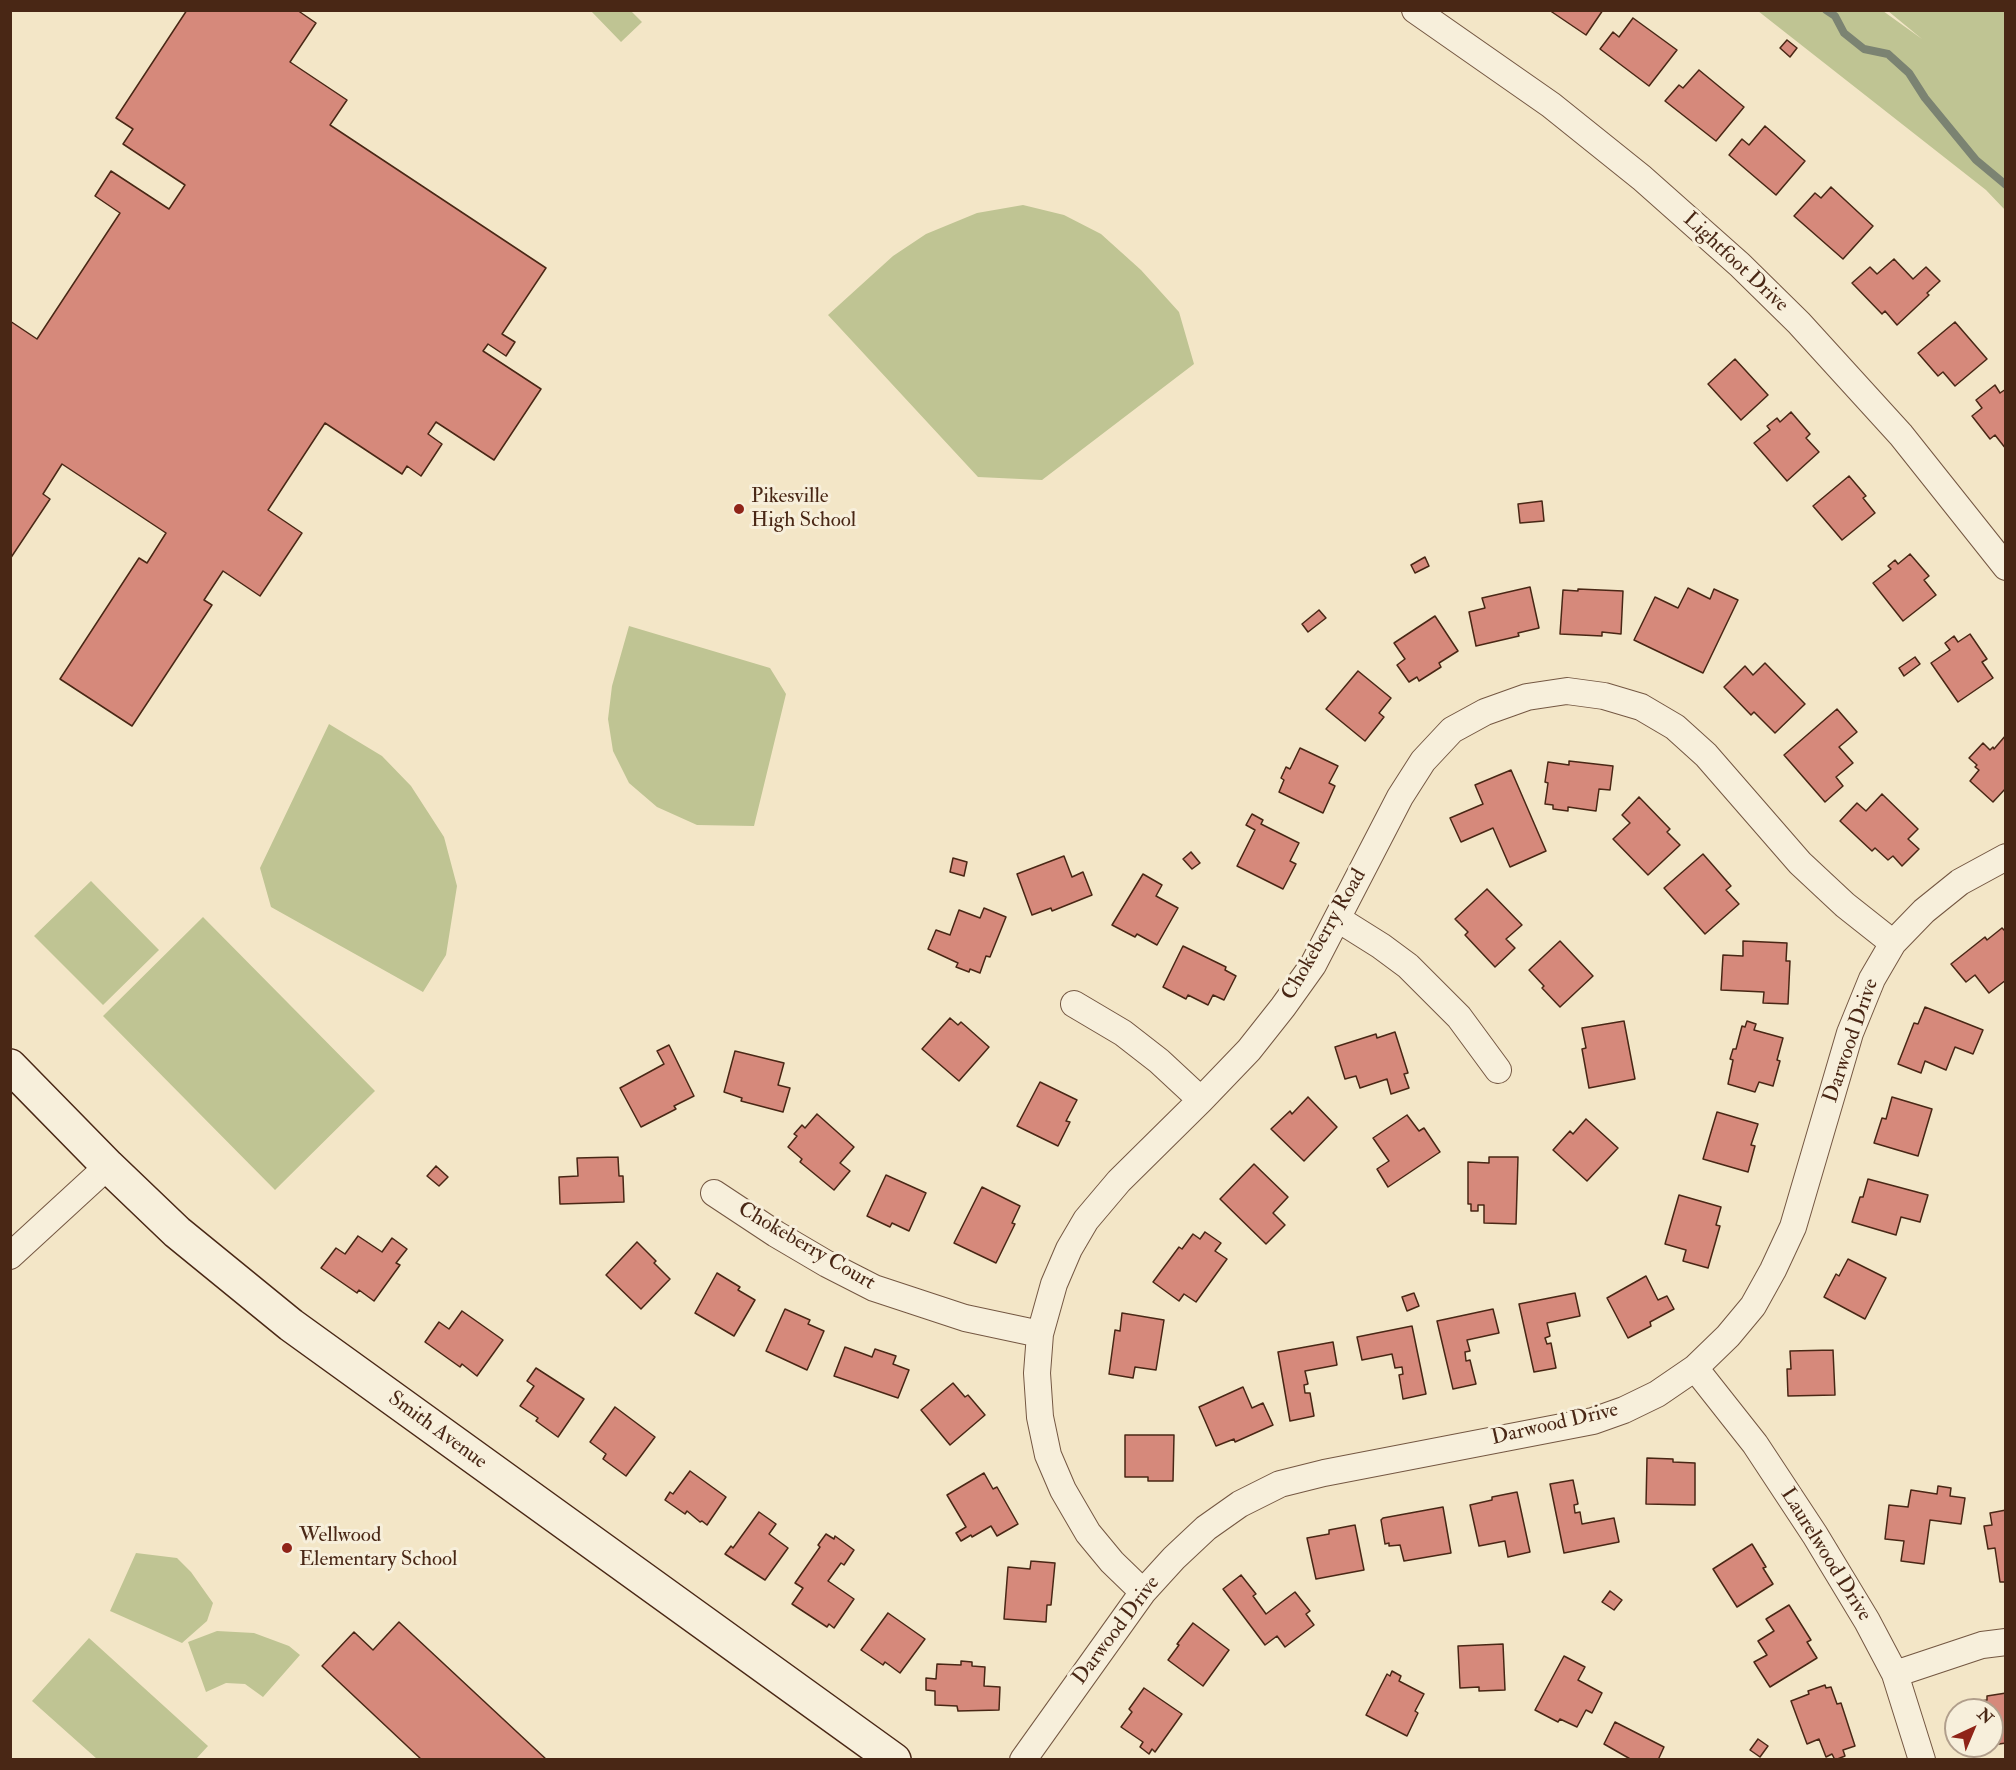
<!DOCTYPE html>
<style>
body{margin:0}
#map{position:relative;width:2016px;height:1770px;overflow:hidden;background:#f3e6c7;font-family:"IM FELL Double Pica",serif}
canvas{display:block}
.frame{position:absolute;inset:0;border:12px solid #492715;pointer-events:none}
.north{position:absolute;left:1944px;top:1698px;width:60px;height:60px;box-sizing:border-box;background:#f7efdb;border:2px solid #b19f8c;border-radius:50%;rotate:44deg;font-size:16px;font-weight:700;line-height:24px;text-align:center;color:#492715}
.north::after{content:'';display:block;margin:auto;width:21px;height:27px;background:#8f2418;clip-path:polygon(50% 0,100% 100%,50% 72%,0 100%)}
</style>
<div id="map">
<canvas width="2016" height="1770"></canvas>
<div class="frame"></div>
<div class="north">N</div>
</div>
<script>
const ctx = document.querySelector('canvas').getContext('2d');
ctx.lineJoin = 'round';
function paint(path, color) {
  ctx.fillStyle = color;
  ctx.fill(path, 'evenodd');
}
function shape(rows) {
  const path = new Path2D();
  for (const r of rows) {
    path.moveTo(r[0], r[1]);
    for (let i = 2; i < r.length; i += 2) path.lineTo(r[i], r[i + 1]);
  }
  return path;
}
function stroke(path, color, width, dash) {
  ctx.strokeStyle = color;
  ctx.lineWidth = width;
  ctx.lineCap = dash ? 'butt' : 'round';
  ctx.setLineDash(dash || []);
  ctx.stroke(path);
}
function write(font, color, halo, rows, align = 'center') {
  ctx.font = font + ' "IM FELL Double Pica",serif';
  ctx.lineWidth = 6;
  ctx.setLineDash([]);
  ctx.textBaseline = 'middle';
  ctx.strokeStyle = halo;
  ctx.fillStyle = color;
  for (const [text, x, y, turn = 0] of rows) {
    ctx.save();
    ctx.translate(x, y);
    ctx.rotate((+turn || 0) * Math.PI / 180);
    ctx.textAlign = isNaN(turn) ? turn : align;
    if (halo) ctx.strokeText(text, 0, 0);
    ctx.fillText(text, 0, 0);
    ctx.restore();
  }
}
const green = shape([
 [591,11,631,11,642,22,621,42],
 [1758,11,1883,11,1922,39,1888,11,2005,11,2005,210,1986,190],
 [1023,205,1064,215,1101,234,1141,270,1179,312,1194,364,1042,480,978,477,828,315,893,256,926,234,977,213],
 [629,626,770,668,786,694,754,826,697,825,657,807,629,783,613,751,608,719,612,686],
 [329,724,382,756,411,786,444,837,457,886,446,955,423,992,271,907,260,868],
 [91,881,159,950,103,1005,34,936],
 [203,917,375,1091,275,1190,103,1016],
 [136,1553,177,1558,191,1572,213,1603,207,1621,182,1643,110,1611],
 [217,1631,254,1633,289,1646,300,1655,263,1697,245,1684,226,1683,206,1692,188,1642],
 [89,1638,208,1746,196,1759,97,1759,32,1701]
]);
const stream = shape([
 [1826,10,1835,16,1844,33,1864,49,1888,54,1909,73,1925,98,1976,160,2006,185]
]);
const building = shape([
 [187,10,297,10,316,23,290,62,347,100,330,125,546,268,502,334,515,342,506,356,488,344,483,351,541,389,494,460,436,422,428,434,442,444,421,476,407,466,402,474,325,423,268,510,302,533,260,596,223,571,204,600,212,605,132,726,60,679,139,558,147,563,166,533,62,464,43,494,50,499,10,559,10,321,37,339,120,213,95,196,111,171,169,209,185,185,123,144,133,129,116,118,187,10],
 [1549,10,1603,10,1586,35,1549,10],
 [1633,18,1677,50,1649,86,1600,49,1613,32,1619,37,1633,18],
 [1787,40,1797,48,1790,57,1780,48,1787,40],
 [1699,70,1744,107,1716,141,1665,101,1679,85,1683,88,1699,70],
 [1765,126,1805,161,1776,195,1729,155,1742,139,1749,145,1765,126],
 [1831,187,1873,226,1843,259,1794,216,1815,193,1821,198,1831,187],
 [1894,259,1913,279,1926,267,1940,281,1927,293,1929,295,1897,325,1885,311,1882,314,1852,283,1870,267,1877,274,1894,259],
 [1955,322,1987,359,1955,386,1943,372,1938,376,1918,353,1955,322],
 [1735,359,1768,395,1741,420,1708,384,1735,359],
 [1995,385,2000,393,2006,389,2006,449,1995,435,1990,439,1972,416,1982,408,1976,400,1995,385],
 [1791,412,1810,434,1806,438,1819,452,1787,481,1754,443,1770,430,1767,426,1777,418,1780,422,1791,412],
 [1849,476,1866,496,1863,498,1875,513,1842,540,1813,506,1849,476],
 [1542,501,1544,521,1520,523,1518,504,1542,501],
 [1910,554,1929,576,1924,580,1936,595,1903,621,1873,583,1891,569,1888,566,1895,560,1898,564,1910,554],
 [1425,557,1429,566,1415,573,1411,565,1425,557],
 [1530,587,1539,628,1518,633,1519,636,1476,646,1469,612,1485,608,1482,598,1530,587],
 [1688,588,1710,599,1714,589,1738,600,1703,673,1634,640,1655,597,1678,608,1688,588],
 [1578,589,1623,591,1621,634,1602,632,1602,636,1560,634,1563,590,1578,591,1578,589],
 [1319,610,1326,618,1308,632,1302,624,1319,610],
 [1435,616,1458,651,1439,663,1441,667,1419,681,1417,677,1409,682,1397,665,1405,659,1394,643,1435,616],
 [1970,634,1987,659,1982,662,1993,678,1958,702,1931,663,1950,650,1945,643,1954,636,1958,642,1970,634],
 [1915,657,1920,664,1904,676,1899,668,1915,657],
 [1765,663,1805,704,1775,733,1754,712,1751,715,1724,687,1745,666,1753,675,1765,663],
 [1358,671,1391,698,1379,713,1384,717,1365,741,1326,709,1358,671],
 [1837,709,1857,732,1839,747,1853,763,1836,777,1843,786,1825,802,1784,755,1837,709],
 [2006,735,2006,788,1993,802,1970,781,1979,770,1975,767,1977,765,1969,758,1983,743,1990,750,1993,747,1994,749,2006,735],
 [1300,748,1338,766,1329,783,1335,786,1323,813,1279,792,1284,780,1281,778,1286,767,1290,769,1300,748],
 [1569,761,1613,766,1610,790,1599,789,1596,811,1568,807,1568,811,1553,809,1553,805,1545,804,1548,783,1545,782,1548,762,1569,765,1569,761],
 [1511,770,1546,851,1510,867,1493,828,1461,842,1450,818,1483,804,1475,785,1511,770],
 [1882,794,1918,829,1908,839,1919,849,1902,866,1893,856,1888,860,1875,848,1872,851,1840,821,1857,803,1866,811,1882,794],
 [1639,797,1670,829,1667,832,1680,845,1648,875,1613,839,1630,823,1622,815,1639,797],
 [1252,814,1263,820,1261,824,1299,843,1290,861,1296,864,1283,889,1237,866,1255,830,1246,825,1252,814],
 [1191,852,1200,863,1192,869,1183,859,1191,852],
 [1703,854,1731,886,1726,890,1739,904,1705,934,1664,888,1703,854],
 [1064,856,1072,877,1083,872,1092,895,1052,911,1051,908,1032,915,1017,874,1064,856],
 [953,858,967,862,964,876,950,872,953,858],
 [1143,874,1162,885,1156,896,1178,908,1157,945,1137,934,1135,937,1112,925,1143,874],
 [1487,889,1522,925,1506,939,1515,948,1495,967,1465,935,1468,932,1455,919,1487,889],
 [984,908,1006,917,990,957,986,956,980,973,970,969,969,972,956,967,958,963,928,949,936,930,950,935,959,910,980,918,984,908],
 [2002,928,2006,932,2006,980,1989,993,1975,975,1966,982,1951,964,1985,937,1987,940,2002,928],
 [1560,941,1593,976,1560,1007,1542,988,1544,986,1529,970,1560,941],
 [1743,941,1787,943,1786,961,1790,961,1788,1004,1763,1003,1764,992,1721,990,1723,955,1743,956,1743,941],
 [1183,946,1226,967,1225,970,1236,976,1224,1000,1213,995,1208,1005,1188,995,1186,999,1163,987,1183,946],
 [1925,1007,1983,1030,1973,1054,1955,1047,1946,1070,1925,1061,1921,1073,1898,1064,1914,1023,1918,1024,1925,1007],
 [950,1018,958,1025,961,1022,989,1047,959,1081,922,1049,950,1018],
 [1624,1021,1635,1079,1589,1088,1582,1049,1586,1048,1582,1028,1624,1021],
 [1747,1021,1756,1024,1754,1030,1783,1038,1777,1060,1780,1061,1773,1086,1759,1082,1755,1092,1728,1084,1733,1060,1730,1059,1733,1049,1736,1049,1742,1026,1745,1027,1747,1021],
 [1395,1032,1408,1073,1404,1074,1409,1088,1391,1094,1387,1079,1360,1088,1356,1076,1345,1079,1335,1047,1376,1034,1377,1038,1395,1032],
 [669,1045,694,1096,674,1106,676,1109,641,1127,620,1088,664,1064,657,1051,669,1045],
 [735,1051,784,1063,778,1085,790,1088,783,1112,741,1101,742,1098,724,1092,735,1051],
 [1040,1082,1077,1100,1066,1121,1070,1122,1058,1146,1017,1126,1040,1082],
 [1308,1097,1337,1127,1304,1161,1271,1129,1290,1111,1292,1114,1308,1097],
 [1892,1097,1932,1109,1918,1156,1874,1143,1882,1118,1886,1119,1892,1097],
 [1717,1112,1758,1124,1751,1145,1755,1146,1748,1172,1703,1159,1717,1112],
 [817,1114,854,1147,840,1163,850,1171,834,1190,800,1162,802,1159,788,1147,797,1136,794,1134,802,1125,805,1128,817,1114],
 [1407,1115,1419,1131,1424,1128,1440,1152,1388,1187,1377,1169,1389,1161,1373,1138,1407,1115],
 [1586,1119,1618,1148,1587,1181,1553,1150,1570,1131,1573,1134,1586,1119],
 [618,1157,619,1176,623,1176,624,1202,560,1204,559,1177,578,1176,577,1158,618,1157],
 [1489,1157,1518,1157,1516,1224,1484,1223,1484,1205,1478,1205,1478,1211,1471,1211,1471,1204,1468,1204,1468,1162,1489,1163,1489,1157],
 [1254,1164,1288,1197,1273,1213,1285,1225,1266,1244,1220,1199,1254,1164],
 [436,1166,448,1177,439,1186,427,1176,436,1166],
 [886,1175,926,1193,909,1231,892,1223,890,1227,867,1216,886,1175],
 [1868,1179,1928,1195,1920,1222,1901,1217,1896,1235,1852,1222,1860,1197,1863,1197,1868,1179],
 [982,1187,1020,1206,1012,1223,1015,1224,996,1263,954,1243,982,1187],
 [1679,1195,1721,1207,1716,1225,1720,1226,1708,1268,1683,1261,1686,1250,1665,1244,1679,1195],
 [1205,1232,1221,1243,1215,1251,1227,1259,1196,1302,1184,1294,1179,1301,1153,1282,1179,1247,1182,1249,1193,1234,1200,1239,1205,1232],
 [358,1236,382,1252,392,1238,407,1249,396,1263,400,1265,374,1301,359,1290,357,1293,321,1268,336,1248,345,1254,358,1236],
 [637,1242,656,1261,654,1263,670,1279,641,1309,606,1275,637,1242],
 [1848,1259,1886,1278,1865,1319,1824,1297,1836,1274,1839,1276,1848,1259],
 [717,1273,740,1287,738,1290,755,1300,734,1336,695,1313,717,1273],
 [1646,1276,1658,1300,1667,1296,1674,1309,1650,1322,1651,1326,1628,1338,1607,1298,1646,1276],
 [1414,1293,1419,1306,1407,1311,1402,1297,1414,1293],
 [1575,1293,1580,1316,1547,1323,1550,1336,1545,1338,1547,1344,1551,1343,1556,1368,1534,1372,1519,1304,1575,1293],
 [785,1309,810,1320,808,1324,824,1331,807,1370,766,1351,785,1309],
 [1493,1309,1499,1333,1467,1340,1470,1351,1465,1352,1466,1361,1470,1360,1476,1384,1453,1389,1437,1321,1493,1309],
 [462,1311,503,1340,477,1376,462,1364,460,1367,425,1342,439,1322,449,1329,462,1311],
 [1122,1313,1164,1320,1156,1370,1135,1367,1133,1378,1109,1374,1115,1330,1120,1331,1122,1313],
 [1412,1326,1426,1394,1403,1399,1399,1375,1403,1374,1402,1367,1395,1368,1392,1354,1362,1360,1357,1337,1412,1326],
 [1333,1342,1337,1365,1305,1371,1308,1384,1304,1385,1305,1393,1310,1393,1314,1416,1290,1421,1278,1352,1333,1342],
 [845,1347,872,1357,875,1349,896,1356,893,1364,909,1370,898,1398,834,1376,845,1347],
 [1833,1350,1835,1395,1788,1396,1787,1369,1791,1369,1790,1351,1833,1350],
 [536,1368,584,1399,558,1437,536,1421,538,1418,520,1406,534,1386,527,1381,536,1368],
 [953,1383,965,1397,968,1395,985,1415,950,1445,921,1410,953,1383],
 [1243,1387,1252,1408,1263,1403,1273,1425,1235,1442,1234,1439,1216,1446,1199,1407,1243,1387],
 [615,1407,655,1437,626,1476,603,1459,606,1454,590,1442,615,1407],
 [1125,1435,1174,1435,1173,1481,1148,1481,1148,1477,1125,1477,1125,1435],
 [1647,1458,1673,1459,1673,1462,1695,1463,1695,1505,1646,1504,1647,1458],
 [690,1471,726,1497,707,1525,702,1521,700,1522,687,1511,685,1514,665,1500,670,1492,673,1494,690,1471],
 [984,1473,993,1489,997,1487,1018,1524,997,1536,991,1526,972,1537,971,1535,961,1541,956,1533,966,1527,947,1495,984,1473],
 [1573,1480,1578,1504,1574,1505,1575,1513,1580,1512,1582,1524,1614,1518,1619,1542,1564,1553,1550,1484,1573,1480],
 [1938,1486,1951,1488,1950,1496,1965,1498,1961,1524,1930,1520,1924,1564,1901,1561,1904,1541,1885,1539,1889,1505,1908,1507,1911,1490,1937,1494,1938,1486],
 [1517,1492,1530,1552,1508,1557,1505,1541,1479,1546,1470,1505,1492,1500,1492,1497,1517,1492],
 [1443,1507,1451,1553,1404,1561,1400,1545,1389,1546,1389,1543,1385,1544,1381,1520,1383,1518,1443,1507],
 [2006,1510,2006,1582,2000,1582,1995,1548,1988,1549,1984,1526,1992,1525,1990,1513,2006,1510],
 [759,1512,776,1524,769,1534,788,1548,765,1580,725,1554,731,1546,733,1548,759,1512],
 [1355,1525,1364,1570,1316,1579,1307,1538,1329,1534,1329,1530,1355,1525],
 [826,1534,834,1539,835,1536,854,1550,844,1565,841,1563,828,1581,854,1599,834,1628,829,1624,827,1627,792,1604,803,1588,795,1583,820,1547,818,1545,826,1534],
 [1752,1544,1766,1567,1763,1568,1773,1584,1737,1607,1713,1569,1752,1544],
 [1031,1561,1055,1563,1051,1605,1047,1605,1046,1622,1004,1619,1008,1567,1030,1569,1031,1561],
 [1241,1575,1256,1594,1253,1596,1266,1614,1295,1592,1310,1611,1306,1614,1314,1625,1285,1647,1277,1636,1265,1645,1223,1589,1241,1575],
 [1610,1591,1622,1600,1614,1610,1602,1602,1610,1591],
 [1789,1605,1811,1640,1807,1642,1817,1658,1770,1687,1754,1662,1767,1655,1758,1641,1774,1631,1766,1619,1789,1605],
 [888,1613,925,1639,900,1673,885,1662,883,1665,861,1650,888,1613],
 [399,1622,547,1760,422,1760,322,1666,354,1632,373,1650,399,1622],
 [1193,1623,1229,1650,1203,1686,1168,1660,1179,1645,1177,1644,1193,1623],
 [1503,1644,1505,1690,1479,1691,1479,1687,1460,1688,1458,1646,1503,1644],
 [1564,1656,1585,1667,1578,1680,1602,1693,1592,1713,1586,1710,1577,1727,1560,1719,1558,1722,1535,1710,1564,1656],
 [961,1661,972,1662,972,1666,985,1667,984,1686,1000,1687,999,1710,958,1711,957,1706,935,1705,935,1691,926,1690,926,1678,936,1679,937,1664,961,1665,961,1661],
 [1392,1671,1401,1676,1399,1681,1424,1694,1415,1711,1418,1713,1407,1736,1366,1715,1387,1674,1390,1676,1392,1671],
 [1825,1685,1826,1688,1831,1687,1837,1704,1841,1703,1855,1746,1843,1750,1845,1756,1835,1760,1832,1754,1826,1757,1819,1739,1807,1744,1791,1701,1809,1694,1808,1691,1825,1685],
 [1144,1688,1182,1714,1155,1752,1152,1749,1149,1754,1140,1747,1143,1742,1121,1727,1132,1712,1129,1709,1144,1688],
 [2006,1693,2006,1743,1992,1745,1992,1710,1982,1710,1981,1701,1987,1700,1987,1696,2006,1693],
 [1615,1722,1664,1747,1658,1760,1632,1760,1604,1744,1615,1722],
 [1758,1739,1768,1746,1760,1757,1750,1750,1758,1739]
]);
const street = shape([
 [1415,10,1551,105,1642,178,1740,265,1799,323,1901,435,2006,567],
 [1338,919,1381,946,1408,966,1459,1017,1498,1070],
 [1074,1004,1123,1033,1159,1061,1201,1100],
 [714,1193,776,1234,827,1264,874,1288,965,1318,1040,1334],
 [10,1256,108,1166],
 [1695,1368,1755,1444,1815,1535,1867,1621,1895,1674,1922,1760],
 [1143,1592,1112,1562,1088,1533,1063,1490,1048,1455,1040,1417,1037,1373,1040,1334,1054,1284,1069,1249,1086,1220,1119,1181,1201,1100,1249,1050,1283,1007,1313,965,1400,797,1423,761,1452,730,1485,712,1527,697,1567,691,1604,696,1641,707,1675,727,1706,755,1800,863,1845,905,1893,943],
 [1895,1674,1982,1645,2006,1642],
 [1023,1760,1143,1592,1174,1558,1206,1528,1240,1504,1280,1484,1324,1473,1593,1421,1624,1410,1657,1394,1695,1368,1728,1336,1753,1306,1773,1270,1793,1227,1850,1033,1872,979,1893,943,1924,911,1960,882,2006,857]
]);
const secondary = shape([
 [10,1066,108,1166,177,1232,291,1325,894,1760]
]);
const markers = [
 [739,509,6,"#8f2418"],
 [287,1548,6,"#8f2418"]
];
const streetNames = [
 ["Lightfoot Drive",1735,263,43],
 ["Chokeberry Road",1325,935,-60],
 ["Darwood Drive",1852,1041,-71],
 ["Chokeberry Court",806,1247,30],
 ["Darwood Drive",1555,1425,-13],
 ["Smith Avenue",437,1431,36],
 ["Laurelwood Drive",1825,1555,58],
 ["Darwood Drive",1117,1631,-53]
];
const poiNames = [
 ["Pikesville",751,497],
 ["High School",751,521],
 ["Wellwood",299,1536],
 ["Elementary School",299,1560]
];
paint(green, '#bfc493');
stroke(stream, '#7b8372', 8);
paint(building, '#d6897b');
stroke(building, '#492715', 1.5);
stroke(street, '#745742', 28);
stroke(secondary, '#492715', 36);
stroke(street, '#f7efdb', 26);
stroke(secondary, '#f7efdb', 33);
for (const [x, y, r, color] of markers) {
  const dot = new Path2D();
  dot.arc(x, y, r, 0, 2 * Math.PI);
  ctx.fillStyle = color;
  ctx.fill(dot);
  stroke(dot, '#f7efdb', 2);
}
write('21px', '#492715', '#f7efdb', streetNames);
write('21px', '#492715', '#f7efdb', poiNames, 'left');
</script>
